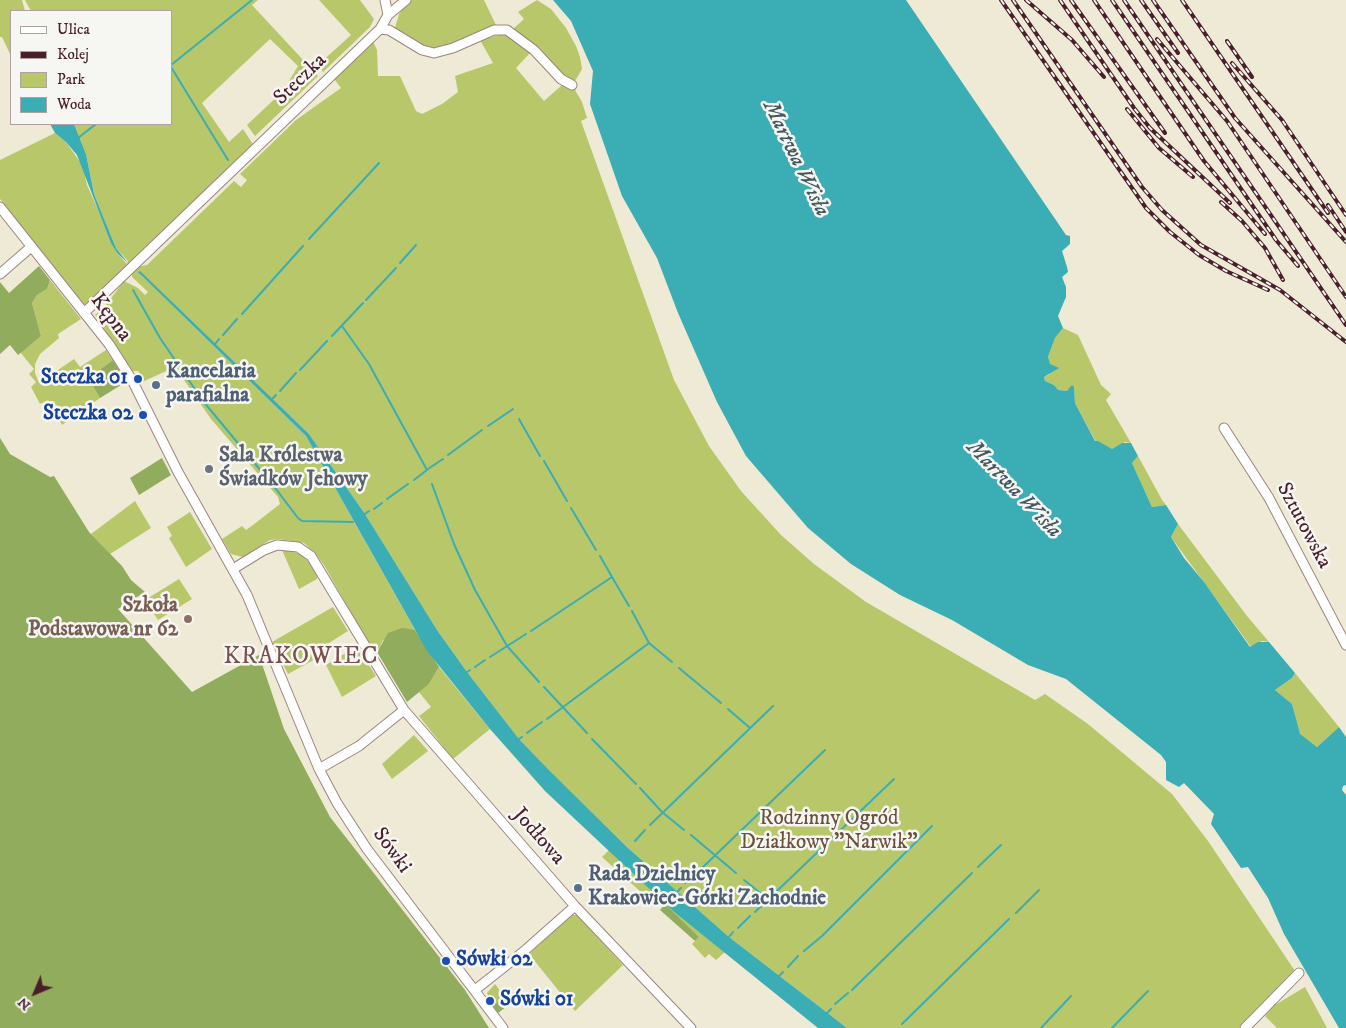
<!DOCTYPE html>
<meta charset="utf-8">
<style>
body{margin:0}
#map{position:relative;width:1346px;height:1028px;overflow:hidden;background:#eeead5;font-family:"IM FELL DW Pica",serif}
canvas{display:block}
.legend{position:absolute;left:10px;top:10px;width:162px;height:115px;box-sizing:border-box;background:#f6f6f2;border:1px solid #b1a0a2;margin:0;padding:6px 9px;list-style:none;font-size:15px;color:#4a1f2b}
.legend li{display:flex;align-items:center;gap:10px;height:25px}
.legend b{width:25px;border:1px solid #b1a0a2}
.north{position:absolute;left:10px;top:968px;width:50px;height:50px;-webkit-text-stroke:4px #f6f6f2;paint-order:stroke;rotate:225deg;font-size:14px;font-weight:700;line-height:20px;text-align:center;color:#4a1f2b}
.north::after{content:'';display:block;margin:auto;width:18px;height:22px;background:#4a1f2b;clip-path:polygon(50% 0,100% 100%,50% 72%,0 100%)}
</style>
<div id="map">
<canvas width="1346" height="1028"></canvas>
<ul class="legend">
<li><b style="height:6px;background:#fff"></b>Ulica</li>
<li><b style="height:6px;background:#4a1f2b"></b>Kolej</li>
<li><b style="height:14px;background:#b8c769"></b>Park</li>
<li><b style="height:14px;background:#3badb4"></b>Woda</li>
</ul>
<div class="north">N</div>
</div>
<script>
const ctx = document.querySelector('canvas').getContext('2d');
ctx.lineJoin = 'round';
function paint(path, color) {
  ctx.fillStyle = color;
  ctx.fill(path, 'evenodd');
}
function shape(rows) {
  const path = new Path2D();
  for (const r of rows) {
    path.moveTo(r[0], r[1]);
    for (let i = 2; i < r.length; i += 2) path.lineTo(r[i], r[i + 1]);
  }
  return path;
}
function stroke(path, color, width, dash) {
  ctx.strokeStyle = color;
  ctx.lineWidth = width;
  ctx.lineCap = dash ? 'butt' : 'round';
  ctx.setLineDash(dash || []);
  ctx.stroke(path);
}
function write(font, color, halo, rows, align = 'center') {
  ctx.font = font + ' "IM FELL DW Pica",serif';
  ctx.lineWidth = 5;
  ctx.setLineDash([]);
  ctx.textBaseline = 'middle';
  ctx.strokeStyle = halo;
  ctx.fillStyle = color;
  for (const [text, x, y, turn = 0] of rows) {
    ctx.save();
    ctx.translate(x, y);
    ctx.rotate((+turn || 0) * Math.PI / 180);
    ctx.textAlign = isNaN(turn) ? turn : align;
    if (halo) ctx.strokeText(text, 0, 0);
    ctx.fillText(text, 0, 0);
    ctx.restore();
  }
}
const green = shape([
 [0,0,22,0,25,11,11,11,11,56,2,37,0,37],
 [25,0,258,0,252,5,318,76,255,136,247,125,283,91,298,66,270,39,202,103,229,142,243,129,254,146,87,304,84,304,0,199,0,160,55,133,66,142,83,166,87,185,118,254,127,264,128,261,116,248,94,194,86,154,74,124,171,124,171,11,31,11],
 [319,0,360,0,374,19,370,27,323,72,318,65,351,35],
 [410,0,484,0,496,25,440,48,429,48,395,28,399,14],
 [537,0,551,9,566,28,576,46,580,57,582,69,574,83,565,81,512,30,524,19,518,12],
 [503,34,515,38,531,52,516,68,544,101,562,85,575,90,582,102,587,118,581,121,674,380,709,446,741,491,781,535,814,564,866,602,1035,700,1045,694,1088,724,1172,794,1208,841,1295,971,1239,1028,847,1028,729,937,628,848,548,769,519,739,467,672,437,630,365,514,309,434,139,271,141,275,306,436,415,630,383,640,377,652,370,646,324,565,314,552,304,543,279,539,270,540,243,557,231,554,222,539,242,526,246,530,253,525,280,504,278,497,211,419,175,367,140,383,142,377,138,371,132,371,95,315,106,305,124,281,138,288,145,295,148,292,132,277,132,272,137,267,147,265,234,181,241,187,247,180,240,174,296,120,341,88,335,80,335,76,372,39,377,50,378,76,400,76,416,111,422,114,442,104,458,92,455,76,493,63,480,40],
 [50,280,81,319,58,334,59,338,40,354,35,364,35,373,39,383,74,359,80,367,106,350,113,360,88,378,100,398,62,425,48,400,40,404,31,387,36,382,29,374,34,369,20,352,41,336,32,303,37,295,47,289],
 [1063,328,1078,335,1101,385,1111,394,1106,400,1131,443,1125,442,1112,449,1096,442,1075,403,1074,387,1067,391,1057,390,1054,385,1045,381,1044,377,1050,374,1048,357,1055,338],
 [1138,456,1162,500,1166,505,1152,507,1132,463],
 [135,501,151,528,110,554,91,534],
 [190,512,212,549,186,567,169,538,172,536,167,527],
 [1178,524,1247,616,1269,642,1262,641,1251,647,1171,537],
 [282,550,292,551,302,555,313,567,317,575,317,579,299,589],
 [179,579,192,599,158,620,145,600],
 [333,607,348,631,318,650,321,656,288,674,272,642],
 [357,646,376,676,342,697,326,665],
 [439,667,490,729,453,759,419,716,431,707,419,692,429,684],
 [1295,673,1339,727,1317,747,1299,734,1292,704,1275,690,1292,678],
 [414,735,428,751,392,779,382,764],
 [609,850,673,911,725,952,716,960,709,954,705,958,692,944,699,937,664,905,663,906,646,890,642,893,602,857],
 [572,915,577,915,623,965,575,1011,529,954],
 [495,984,504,996,493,1006,487,993],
 [1305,987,1327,1028,1277,1028,1265,1016,1275,1005]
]);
const forest = shape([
 [39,266,50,280,47,289,37,295,32,303,41,336,18,355,10,345,0,354,0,282,9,293],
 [113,360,126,382,100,398,88,378],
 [0,438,10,454,50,477,54,476,89,532,122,566,131,580,145,592,118,609,192,692,259,655,284,729,330,817,465,990,489,1028,0,1028],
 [162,458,171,475,139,495,130,478],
 [402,628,415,630,439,667,429,684,407,702,377,652,388,633],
 [665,904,699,937,695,941,660,910],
 [517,990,521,996,498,1013,493,1006,504,996,506,998]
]);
const water = shape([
 [553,0,906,0,1066,235,1070,236,1070,244,1062,251,1067,267,1068,272,1062,277,1066,287,1066,297,1058,316,1063,328,1055,338,1048,357,1050,364,1059,368,1044,377,1045,381,1054,385,1058,390,1067,391,1072,385,1074,387,1075,403,1095,441,1098,441,1112,449,1122,443,1131,443,1138,456,1132,463,1152,507,1166,505,1178,524,1171,537,1184,558,1204,582,1250,647,1258,642,1269,642,1295,673,1292,678,1275,690,1292,704,1300,734,1317,747,1339,727,1346,737,1346,785,1343,786,1342,790,1346,795,1346,1028,1339,1028,1284,934,1268,898,1248,867,1241,868,1211,824,1214,814,1184,783,1179,787,1166,780,1166,762,1161,755,1066,679,1028,665,952,620,900,595,851,564,808,528,746,456,717,402,678,313,657,258,622,196,590,104,593,71,571,21],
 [50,124,74,124,86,154,94,194,116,248,128,263,118,254,111,243,77,155,66,142,55,133],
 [140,271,309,434,365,514,437,630,467,672,519,739,548,769,628,848,729,937,847,1028,818,1028,673,911,545,791,490,729,427,651,306,436,141,275,138,272]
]);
const stream = shape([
 [171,65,252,0],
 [171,67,228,160],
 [78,138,96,124],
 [309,239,379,163],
 [400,263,416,245],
 [133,290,160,338,203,401,276,489,298,518,302,521,353,522],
 [366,300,396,268],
 [242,314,303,246],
 [342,326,369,364,427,470,414,480],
 [223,335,237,319],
 [332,336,363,303],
 [215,344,219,339],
 [300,370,327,341],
 [280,391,296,373],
 [272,399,276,395],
 [519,419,540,456],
 [488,426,513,409],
 [448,455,482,430],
 [544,461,567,501],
 [428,469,443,459],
 [432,484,454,544,475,590,507,646,539,682],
 [387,499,408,484],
 [571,508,596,550],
 [374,509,382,503],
 [365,514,369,511],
 [600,556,612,577],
 [632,611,649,643],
 [531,631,612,577,629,606],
 [490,657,526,634],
 [475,667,485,660],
 [679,668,721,703],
 [467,672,470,670],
 [544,687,587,733],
 [728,709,750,728],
 [547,719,649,643,672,662],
 [527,733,542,722],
 [519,739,522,737],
 [592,739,636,784],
 [640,788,662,812,684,830],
 [650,825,773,706],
 [691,835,736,873],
 [635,841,645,830],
 [978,867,1001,845],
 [702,868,825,750],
 [744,880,768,899],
 [685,883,697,872],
 [677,892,681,888],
 [755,912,894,779],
 [1016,913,1039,890],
 [738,928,750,916],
 [729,937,733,932],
 [804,951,822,936,932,826],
 [788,967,798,956],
 [779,976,783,972],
 [852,990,972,873],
 [835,1004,848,993],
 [827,1013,831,1009],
 [902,1024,1009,919],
 [1041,1028,1071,996],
 [1112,1028,1148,991]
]);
const minor = shape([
 [385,0,388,15],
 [380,29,389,30,422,50,434,53,453,48,494,30,507,30,534,50,561,79,572,85],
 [0,207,109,344,132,380,178,472,247,595,319,769,337,803,367,849,503,1028],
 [0,274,31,247],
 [84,313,380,29,388,15,406,0],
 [1224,428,1269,498,1346,645],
 [233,569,264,550,277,545,298,547,311,556,404,710,575,906,691,1028],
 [319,769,359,746,404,710],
 [475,990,523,952,575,906],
 [1245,1028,1299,973]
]);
const rail = shape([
 [1001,0,1146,208,1170,232,1199,255,1226,271,1268,290],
 [1013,0,1142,187,1162,210,1201,245,1280,290,1346,342],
 [1026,0,1072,40,1104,77],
 [1060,0,1134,108,1150,128,1230,203],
 [1071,0,1165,133],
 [1094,0,1204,161,1265,234],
 [1112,0,1276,240,1298,266],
 [1124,0,1346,325],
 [1141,0,1178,53],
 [1153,0,1235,118,1346,242],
 [1182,0,1328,213],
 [1157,39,1227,121,1346,297],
 [1227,41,1252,77],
 [1232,63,1282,120,1346,215],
 [1127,109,1159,148,1193,177],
 [1221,202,1242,221,1265,248,1283,280],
 [1328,205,1346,232]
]);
const markers = [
 [138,379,5,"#1a4fb4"],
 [156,385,5,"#5c6f8a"],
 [143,415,5,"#1a4fb4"],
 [209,469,5,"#6b7280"],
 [188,619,5,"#8d6e63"],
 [578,888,5,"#5c6f8a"],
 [446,961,5,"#1a4fb4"],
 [490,1001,5,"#1a4fb4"]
];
const streetNames = [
 ["Steczka",301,80,-44],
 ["Kępna",110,318,53],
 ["Sztutowska",1303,526,62],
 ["Jodłowa",538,837,49],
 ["Sówki",391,851,54]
];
const serviceNames = [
 ["Kancelaria",166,373],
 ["parafialna",166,397],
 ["Rada Dzielnicy",588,876],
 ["Krakowiec-Górki Zachodnie",588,900]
];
const transitNames = [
 ["Steczka 01",128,379],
 ["Steczka 02",133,415],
 ["Sówki 02",456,961,"left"],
 ["Sówki 01",500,1001,"left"]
];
const worshipNames = [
 ["Sala Królestwa",219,457],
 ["Świadków Jehowy",219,481]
];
const educationNames = [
 ["Szkoła",178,607],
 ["Podstawowa nr 62",178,631]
];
const parkNames = [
 ["Rodzinny Ogród",829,820],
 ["Działkowy \"Narwik\"",829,844]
];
const waterNames = [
 ["Martwa Wisła",795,159,64],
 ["Martwa Wisła",1013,490,46]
];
const quarterNames = [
 ["KRAKOWIEC",301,658]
];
paint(green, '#b8c769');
paint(forest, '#92ac5d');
paint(water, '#3badb4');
stroke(stream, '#3badb4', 2);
stroke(minor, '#9c8480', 11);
stroke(minor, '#fff', 9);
stroke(rail, '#4a1f2b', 4);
stroke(rail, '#f6f6f2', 2, [5.5]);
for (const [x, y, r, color] of markers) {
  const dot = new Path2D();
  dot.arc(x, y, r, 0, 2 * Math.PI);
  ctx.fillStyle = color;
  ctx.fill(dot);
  stroke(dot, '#f6f6f2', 2);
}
write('21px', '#4a1f2b', '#f6f6f2', streetNames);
write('bold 21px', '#4e5e75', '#f6f6f2', serviceNames, 'left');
write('bold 21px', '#164399', '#f6f6f2', transitNames, 'right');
write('bold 21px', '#5b616d', '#f6f6f2', worshipNames, 'left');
write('bold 21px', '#785e54', '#f6f6f2', educationNames, 'right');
write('21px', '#6b513e', '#f6f6f2', parkNames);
write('italic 22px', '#445862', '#f6f6f2', waterNames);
ctx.letterSpacing = '1px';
write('24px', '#7b504e', '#f6f6f2', quarterNames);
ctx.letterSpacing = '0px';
</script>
